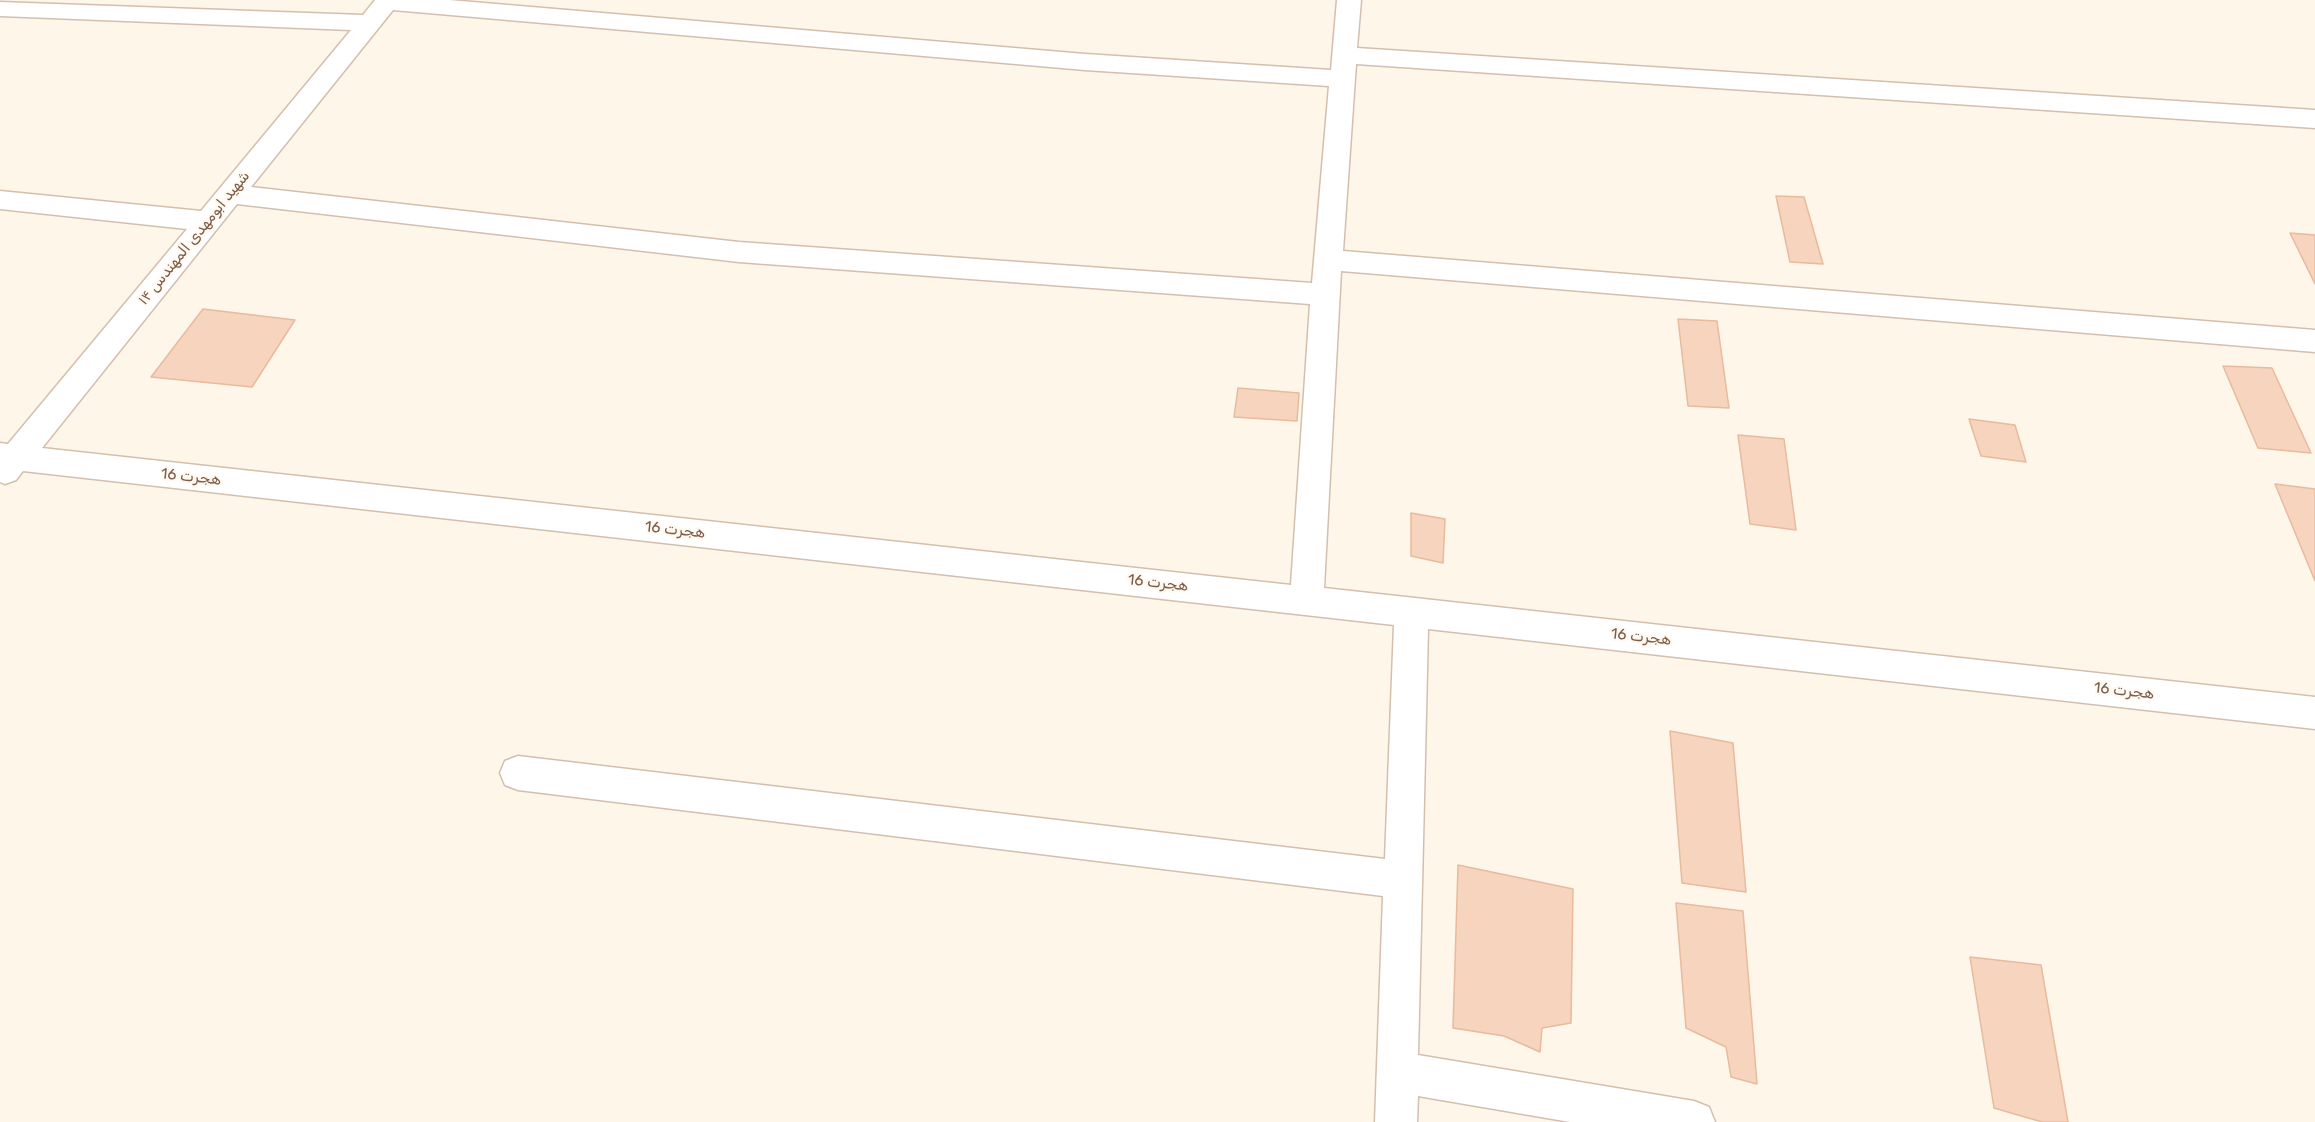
<!DOCTYPE html>
<meta charset="utf-8">
<style>
body{margin:0}
canvas{display:block;background:#fef6e9}
</style>
<canvas width="2315" height="1122"></canvas>
<script>
const ctx = document.querySelector('canvas').getContext('2d');
ctx.lineJoin = 'round';
function paint(path, color) {
  ctx.fillStyle = color;
  ctx.fill(path, 'evenodd');
}
function shape(rows) {
  const path = new Path2D();
  for (const r of rows) {
    path.moveTo(r[0], r[1]);
    for (let i = 2; i < r.length; i += 2) path.lineTo(r[i], r[i + 1]);
  }
  return path;
}
function stroke(path, color, width, dash) {
  ctx.strokeStyle = color;
  ctx.lineWidth = width;
  ctx.lineCap = dash ? 'butt' : 'round';
  ctx.setLineDash(dash || []);
  ctx.stroke(path);
}
function write(font, color, halo, rows, align = 'center') {
  ctx.font = font + ' Rubik,Cairo,sans-serif';
  ctx.lineWidth = 4.5;
  ctx.setLineDash([]);
  ctx.textBaseline = 'middle';
  ctx.strokeStyle = halo;
  ctx.fillStyle = color;
  for (const [text, x, y, turn = 0] of rows) {
    ctx.save();
    ctx.translate(x, y);
    ctx.rotate((+turn || 0) * Math.PI / 180);
    ctx.textAlign = isNaN(turn) ? turn : align;
    if (halo) ctx.strokeText(text, 0, 0);
    ctx.fillText(text, 0, 0);
    ctx.restore();
  }
}
const building = shape([
 [1776,196,1804,197,1823,264,1790,262,1776,196],
 [2290,233,2315,235,2315,284,2290,233],
 [203,309,295,320,252,387,151,377,203,309],
 [1678,319,1717,321,1729,408,1688,406,1678,319],
 [2223,366,2272,368,2311,453,2258,448,2223,366],
 [1238,388,1299,393,1297,421,1234,417,1238,388],
 [1969,419,2015,425,2026,462,1981,456,1969,419],
 [1738,435,1784,439,1796,530,1750,524,1738,435],
 [2275,484,2315,489,2315,581,2275,484],
 [1411,513,1445,519,1443,563,1411,556,1411,513],
 [1670,731,1733,743,1746,892,1682,883,1670,731],
 [1458,865,1573,889,1571,1023,1542,1028,1540,1052,1504,1036,1453,1028,1458,865],
 [1676,903,1743,911,1757,1084,1731,1077,1726,1047,1686,1028,1676,903],
 [1970,957,2041,965,2068,1122,2042,1122,1994,1108,1970,957]
]);
const street = shape([
 [375,0,449,0,1085,54,1331,70,1337,0,1361,0,1357,48,2315,110,2315,128,1356,64,1343,251,2315,330,2315,352,1341,271,1324,588,2315,697,2315,729,1428,629,1418,1055,1694,1101,1709,1107,1715,1122,1570,1122,1418,1096,1417,1122,1375,1122,1383,896,518,790,505,785,500,773,505,761,518,756,1385,859,1394,625,23,471,16,480,5,484,0,482,0,443,8,444,187,229,0,209,0,191,201,211,351,30,0,16,0,2,363,15,375,0],
 [393,10,1085,70,1329,86,1312,283,739,242,251,187,393,10],
 [237,204,739,262,1310,304,1291,585,42,448,237,204]
]);
const streetNames = [
 ["شهید ابومهدی المهندس ۱۴",194,238,-51],
 ["هجرت 16",191,477,6],
 ["هجرت 16",675,530,6],
 ["هجرت 16",1158,583,6],
 ["هجرت 16",1641,637,6],
 ["هجرت 16",2124,691,6]
];
paint(building, '#f6d4be');
stroke(building, '#e9ba9d', 1.5);
stroke(street, '#d4bfaf', 3);
paint(street, '#fff');
write('15px', '#7b5b49', '#fff9f1', streetNames);
</script>
